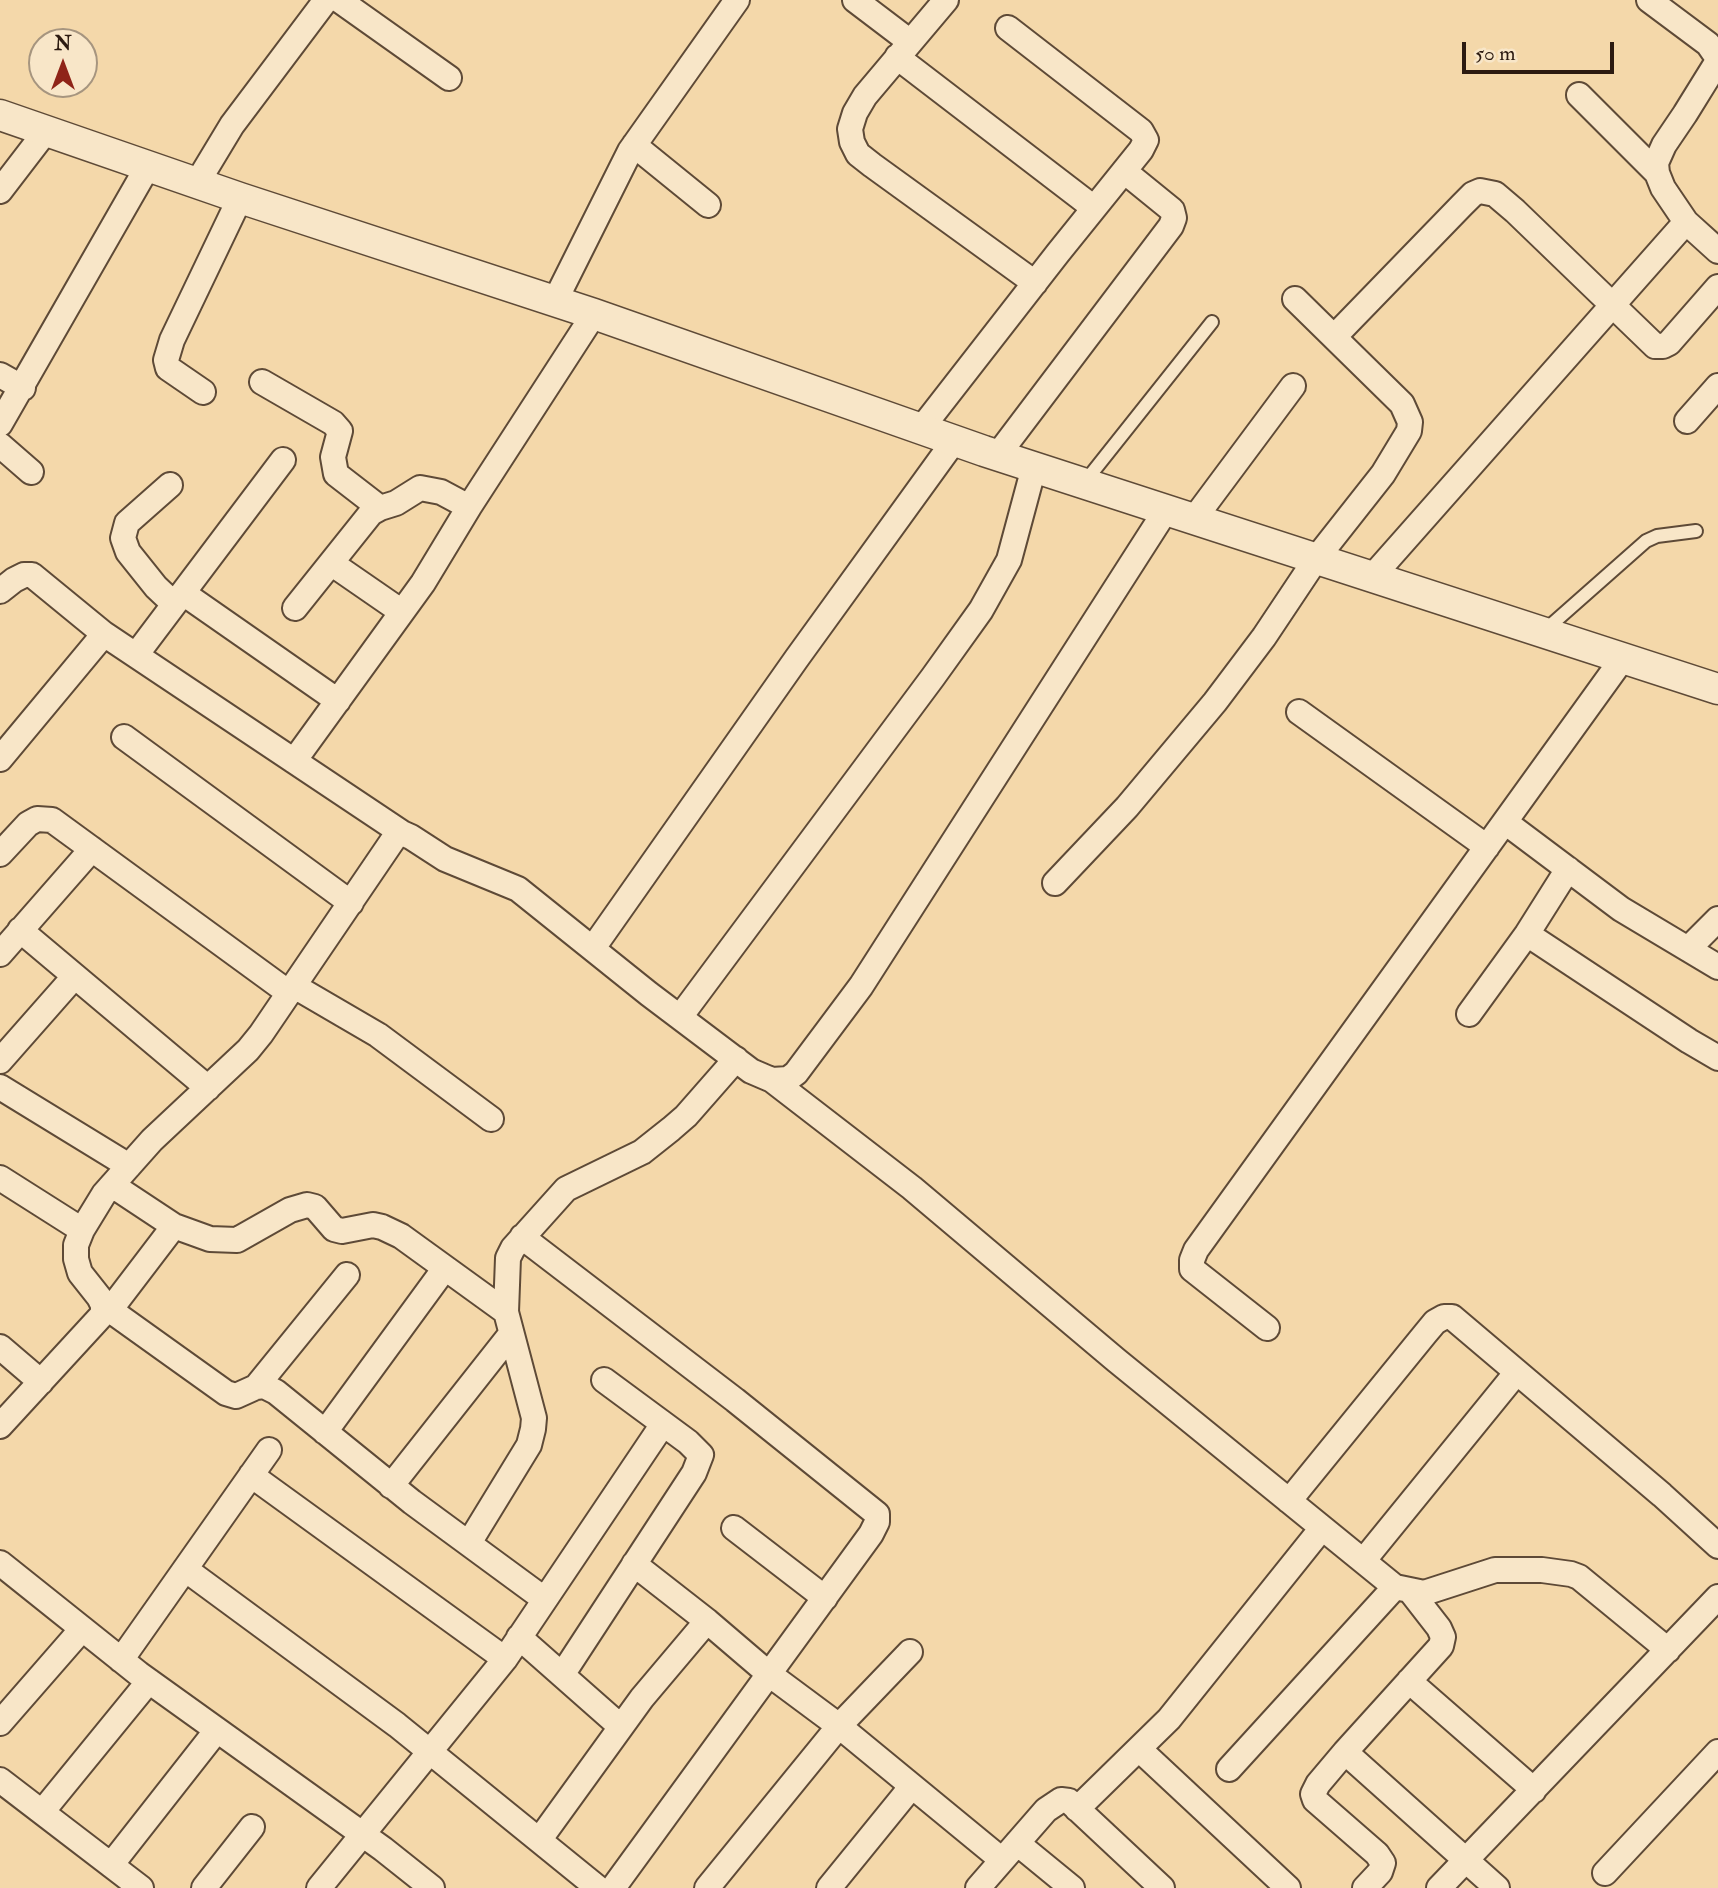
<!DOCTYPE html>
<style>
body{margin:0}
#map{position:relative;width:1718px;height:1888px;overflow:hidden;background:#f4d8aa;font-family:"IM FELL Double Pica",serif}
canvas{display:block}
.north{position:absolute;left:28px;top:28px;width:70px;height:70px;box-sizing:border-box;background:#f8e6c8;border:2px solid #a6957f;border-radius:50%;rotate:0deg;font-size:19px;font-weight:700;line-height:28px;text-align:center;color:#2c1b11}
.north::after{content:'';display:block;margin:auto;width:24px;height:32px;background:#8f2418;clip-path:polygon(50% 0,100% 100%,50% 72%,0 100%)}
.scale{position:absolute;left:1462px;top:42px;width:152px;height:32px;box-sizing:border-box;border:4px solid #2c1b11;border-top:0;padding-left:9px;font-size:21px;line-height:24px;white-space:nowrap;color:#2c1b11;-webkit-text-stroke:5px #f8e6c8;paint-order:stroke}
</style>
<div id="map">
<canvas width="1718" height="1888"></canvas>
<div class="north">N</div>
<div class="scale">50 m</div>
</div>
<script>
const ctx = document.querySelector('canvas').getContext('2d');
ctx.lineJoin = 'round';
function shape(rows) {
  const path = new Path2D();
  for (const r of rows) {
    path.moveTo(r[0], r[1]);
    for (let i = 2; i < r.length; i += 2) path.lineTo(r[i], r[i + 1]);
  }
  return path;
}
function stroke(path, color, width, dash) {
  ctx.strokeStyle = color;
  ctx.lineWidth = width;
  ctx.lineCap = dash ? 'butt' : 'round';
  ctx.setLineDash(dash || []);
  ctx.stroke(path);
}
const service = shape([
 [1084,483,1212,322],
 [1543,632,1646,541,1657,536,1696,531]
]);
const minor = shape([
 [339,0,449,78],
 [855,0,909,41],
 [946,0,865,96,855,113,850,129,852,142,858,154,872,165,1035,283],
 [1649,0,1708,44,1717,57,1716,64,1685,114,1664,145,1656,163,1657,173,1663,188,1686,222,1718,251],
 [897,57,1094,208],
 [1579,95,1657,173],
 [634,145,708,205],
 [197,183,232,125,326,0],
 [0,191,46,131],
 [555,301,630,151,737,0],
 [1334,337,1462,205,1473,194,1480,191,1495,194,1515,211,1655,346,1663,346,1669,343,1718,287],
 [0,375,23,388],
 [262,382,333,423,340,431,333,457,336,474,380,508],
 [203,392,168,368,166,360,172,340,240,198],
 [1687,421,1718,386],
 [0,424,148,166],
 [921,429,1058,253,1141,150,1146,140,1141,131,1008,28],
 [0,445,31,472],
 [997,456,1171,226,1174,218,1172,210,1124,171],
 [170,485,127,523,123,538,128,552,156,587,174,604],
 [1194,519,1293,386],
 [331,563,402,612],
 [1372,577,1686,222],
 [0,591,14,580,24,575,32,575,104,634,402,833],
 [183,593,338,701],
 [295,608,371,513,380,508,396,503,420,488,441,492,469,507],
 [136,655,283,460],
 [1299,712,1487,847],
 [124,737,351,903],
 [0,759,104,634],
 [294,761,423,583,469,507,594,314],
 [1505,822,1621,909,1718,967],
 [0,854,28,824,37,819,52,820,289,993],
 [1055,883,1127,807,1215,702,1264,637,1316,559,1383,474,1409,431,1410,422,1402,404,1295,299],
 [20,930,208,1088],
 [1527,934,1689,1041,1718,1058],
 [593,948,797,658,954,441],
 [1688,949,1718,919],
 [0,954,92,849],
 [294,986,378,1035,491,1119],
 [1469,1014,1527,934,1568,869],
 [680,1017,933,677,981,610,1009,560,1034,467],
 [0,1061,74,977],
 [772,1080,912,1188,1116,1360,1395,1587,1424,1593,1495,1570,1542,1570,1571,1574,1579,1577,1668,1650],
 [0,1087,129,1166],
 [0,1178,82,1230],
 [112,1185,174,1226,210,1239,237,1240,290,1210,307,1205,315,1207,334,1229,342,1231,373,1225,382,1227,401,1236,506,1312],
 [522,1237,735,1400,877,1514,877,1522,871,1534,613,1888],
 [103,1305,226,1393,236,1396,256,1387,264,1386,276,1392,412,1502,544,1599],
 [110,1310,174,1226],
 [1267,1328,1192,1269,1192,1260,1196,1250,1623,658],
 [0,1347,41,1382],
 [256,1387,347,1275],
 [0,1426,103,1314,103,1305,99,1297,80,1273,76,1259,76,1245,82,1230,104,1194,152,1140,248,1050,261,1034,395,837,402,833,411,837,445,859,518,889,649,994,751,1071,772,1080,788,1079,796,1073,861,986,1166,510],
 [325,1432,445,1268],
 [251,1475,505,1659],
 [391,1486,511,1334],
 [1289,1501,1425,1334,1435,1322,1444,1317,1452,1317,1662,1495,1718,1546],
 [734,1528,825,1598],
 [469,1543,529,1445,533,1429,534,1418,506,1312,508,1258,513,1248,566,1189,642,1152,671,1129,686,1116,736,1059],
 [1364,1560,1517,1372],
 [0,1563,139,1674,383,1849,432,1888],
 [634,1564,707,1621,769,1674,839,1726,1002,1860],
 [185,1569,397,1725,598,1888],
 [519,1637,621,1727],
 [121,1660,269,1450],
 [562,1675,694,1473,701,1455,688,1442,604,1380],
 [1409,1681,1534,1790],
 [0,1723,82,1629],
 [1139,1749,1288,1888],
 [1345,1752,1497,1888],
 [1229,1769,1395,1587],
 [0,1780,141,1888],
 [1077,1809,1169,1719,1322,1528],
 [42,1812,149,1681],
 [540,1839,642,1698,707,1621],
 [1017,1843,1072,1888],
 [111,1865,217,1730],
 [1605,1873,1718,1752],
 [204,1888,252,1827],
 [319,1888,505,1659,663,1424],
 [707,1888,839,1726,910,1652],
 [829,1888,912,1786],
 [978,1888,1046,1810,1061,1800,1069,1801,1162,1888],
 [1365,1888,1380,1872,1383,1863,1377,1854,1315,1800,1313,1794,1318,1784,1345,1752,1441,1646,1443,1637,1439,1628,1411,1592],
 [1439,1888,1718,1597]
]);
const tertiary = shape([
 [0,115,240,198,594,314,984,451,1718,689]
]);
stroke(service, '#5e4a37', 16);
stroke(minor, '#5e4a37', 28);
stroke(tertiary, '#5e4a37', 33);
stroke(service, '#f8e6c8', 12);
stroke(minor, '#f8e6c8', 24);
stroke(tertiary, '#f8e6c8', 30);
</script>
